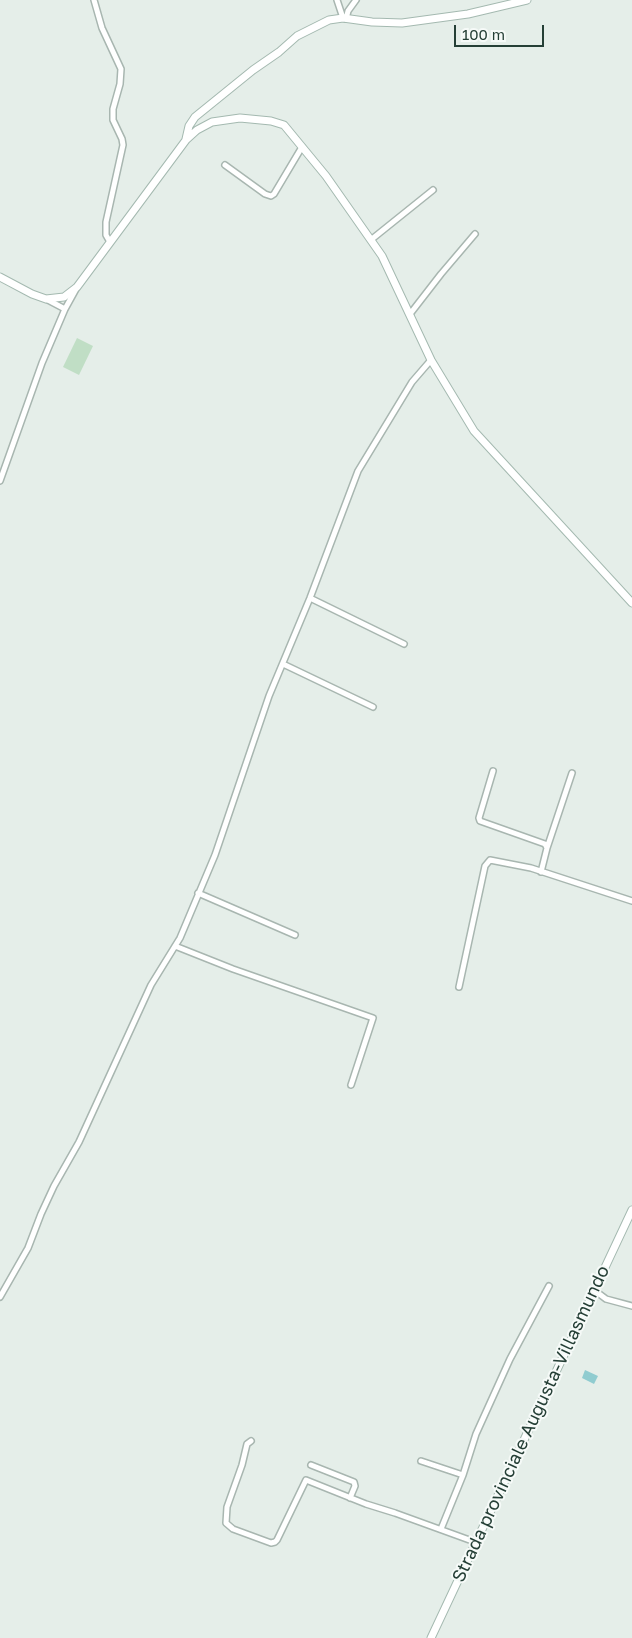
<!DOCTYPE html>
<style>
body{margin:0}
#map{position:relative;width:632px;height:1638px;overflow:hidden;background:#e5eee9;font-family:"Golos Text",sans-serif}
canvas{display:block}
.scale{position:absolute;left:454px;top:25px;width:90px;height:22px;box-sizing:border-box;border:2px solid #253f36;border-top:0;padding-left:6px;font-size:15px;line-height:18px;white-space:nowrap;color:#253f36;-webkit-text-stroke:4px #f6faf8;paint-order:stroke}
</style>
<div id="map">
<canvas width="632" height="1638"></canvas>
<div class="scale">100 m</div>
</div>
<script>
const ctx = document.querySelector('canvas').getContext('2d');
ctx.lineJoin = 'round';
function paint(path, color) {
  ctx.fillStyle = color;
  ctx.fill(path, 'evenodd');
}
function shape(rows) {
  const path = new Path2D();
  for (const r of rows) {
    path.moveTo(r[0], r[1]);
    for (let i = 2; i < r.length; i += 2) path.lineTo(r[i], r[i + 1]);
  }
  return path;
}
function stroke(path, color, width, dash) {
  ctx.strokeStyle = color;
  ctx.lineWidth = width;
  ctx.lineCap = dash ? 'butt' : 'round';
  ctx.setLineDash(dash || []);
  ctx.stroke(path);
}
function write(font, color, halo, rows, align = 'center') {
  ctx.font = font + ' "Golos Text",sans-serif';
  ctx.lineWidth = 4;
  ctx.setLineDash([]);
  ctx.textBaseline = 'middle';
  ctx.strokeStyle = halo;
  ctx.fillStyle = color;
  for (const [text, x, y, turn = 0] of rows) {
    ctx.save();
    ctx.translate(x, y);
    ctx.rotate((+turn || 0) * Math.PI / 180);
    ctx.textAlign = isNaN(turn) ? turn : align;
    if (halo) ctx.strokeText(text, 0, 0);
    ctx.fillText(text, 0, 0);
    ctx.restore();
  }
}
const green = shape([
 [77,338,93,346,79,375,63,367]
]);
const water = shape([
 [585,1370,598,1376,594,1384,582,1378]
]);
const street = shape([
 [94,0,102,28,121,69,120,84,113,109,113,120,122,139,123,145,106,222,106,235,110,242],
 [337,0,343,18],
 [346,19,348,11,356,0],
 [225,165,265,194,271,196,274,194,302,147],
 [372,239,433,190],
 [46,299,65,309],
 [410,314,441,274,475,234],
 [0,481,42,363,65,309,76,289],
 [310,598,404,644],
 [283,664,373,707],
 [493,771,479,818,480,821,545,844,547,848,541,872],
 [547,848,572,773],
 [198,893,295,935],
 [175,946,233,969,373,1018,351,1085],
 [459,987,485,866,490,860,531,868,632,901],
 [594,1290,606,1299,632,1306],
 [0,1297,28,1248,41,1214,54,1186,79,1142,151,985,180,938,215,855,269,696,310,598,358,471,412,382,431,360],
 [251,1441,247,1444,242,1465,227,1507,226,1523,233,1529,271,1543,275,1542,277,1540,306,1480,366,1504,395,1513,475,1542],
 [421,1461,463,1475],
 [311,1465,354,1482,355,1486,350,1498],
 [441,1529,463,1475,476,1434,510,1359,549,1286]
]);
const secondary = shape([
 [186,139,189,126,195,117,253,70,279,52,297,36,329,20,343,18,372,22,402,23,468,14,527,0],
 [0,277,32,294,46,299,64,297,77,287,186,140,197,130,212,122,240,118,271,121,284,125,326,176,382,256,431,360,474,431,632,603],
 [431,1638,632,1210]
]);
const streetNames = [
 ["Strada provinciale Augusta-Villasmundo",531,1424,-65]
];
paint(green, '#c0dec5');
paint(water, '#90ccd0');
stroke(street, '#a8b6b0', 8);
stroke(secondary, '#a4b9b0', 9);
stroke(street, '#fff', 5);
stroke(secondary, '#fff', 7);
write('18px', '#253f36', '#f6faf8', streetNames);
</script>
